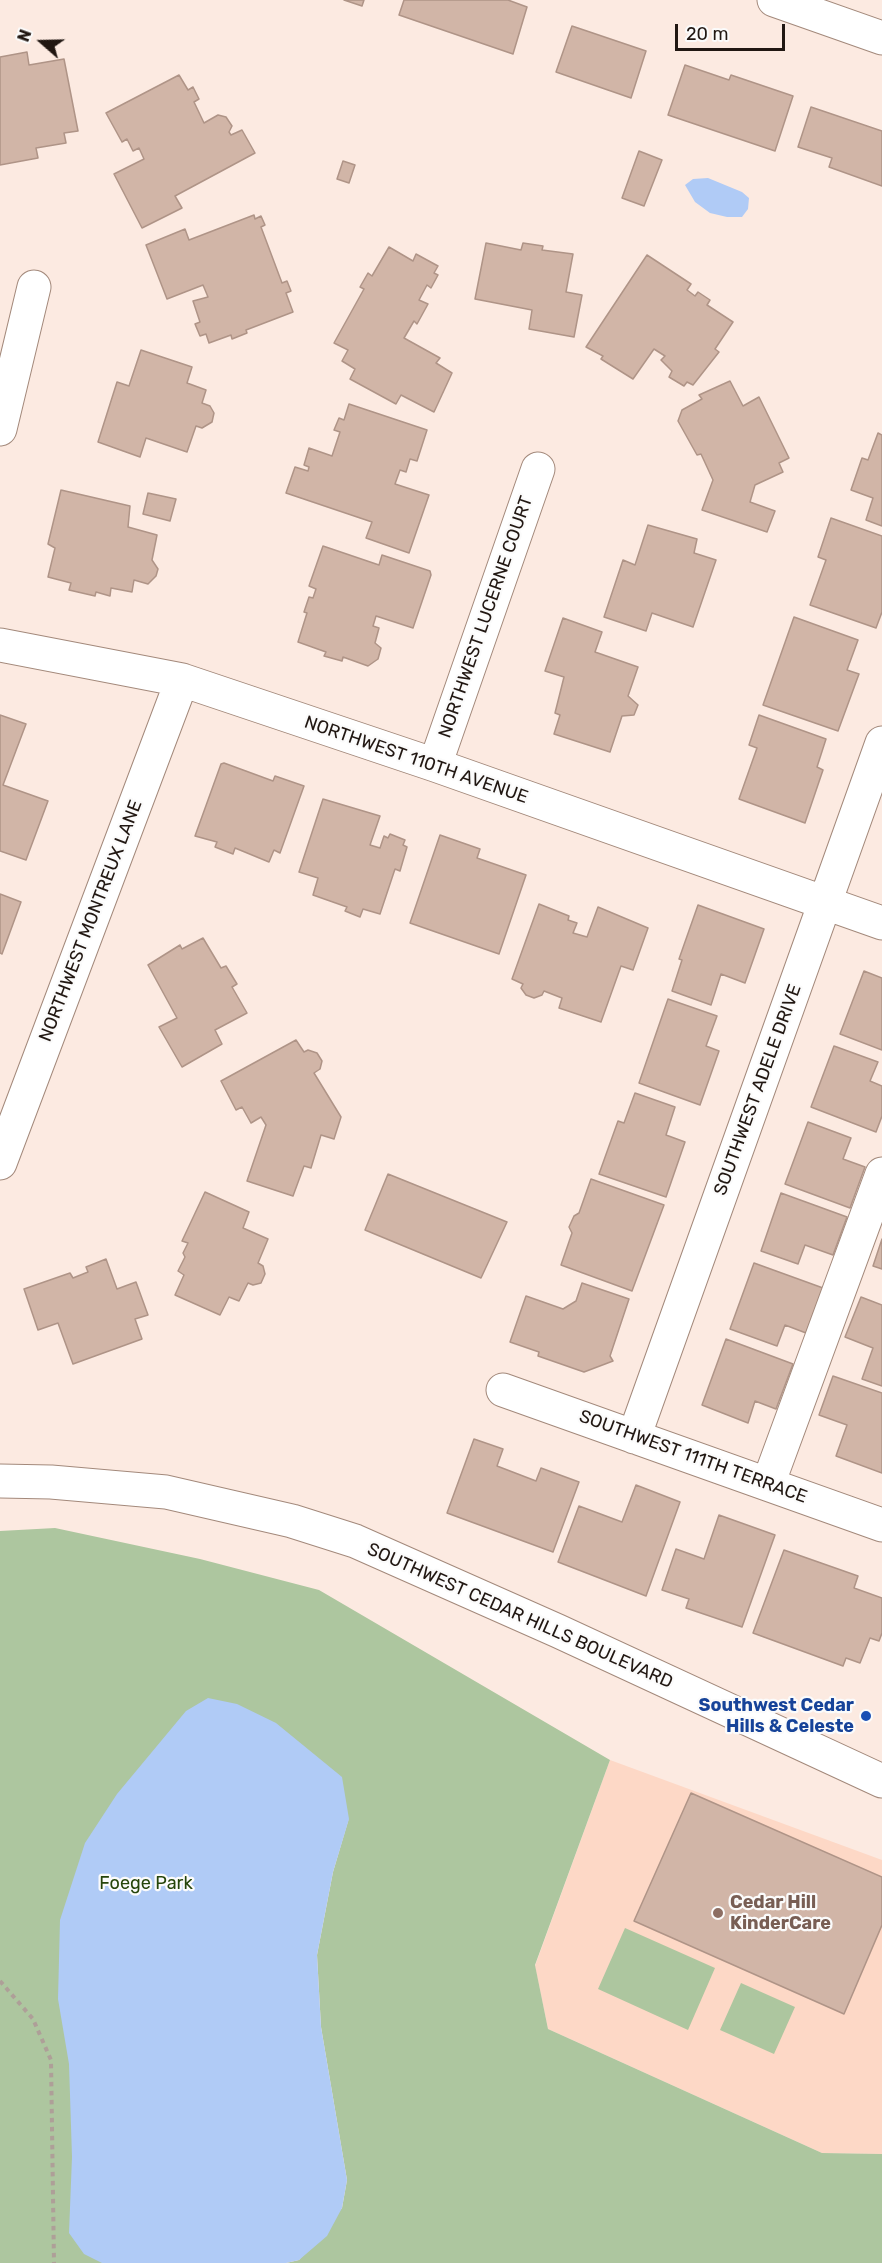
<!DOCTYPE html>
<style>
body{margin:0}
#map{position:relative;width:882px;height:2263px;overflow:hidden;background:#fceae1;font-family:Rubik,sans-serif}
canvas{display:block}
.north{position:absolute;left:12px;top:12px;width:60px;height:60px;-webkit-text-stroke:4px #fbfbfb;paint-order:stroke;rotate:290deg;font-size:16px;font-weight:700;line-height:24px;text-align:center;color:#211712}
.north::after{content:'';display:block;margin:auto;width:21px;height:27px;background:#211712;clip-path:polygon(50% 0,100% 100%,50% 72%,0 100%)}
.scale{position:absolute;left:675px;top:24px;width:110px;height:27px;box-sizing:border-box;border:3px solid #211712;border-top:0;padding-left:8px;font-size:18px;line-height:21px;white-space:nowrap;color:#211712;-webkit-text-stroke:4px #fbfbfb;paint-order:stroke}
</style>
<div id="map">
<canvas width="882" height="2263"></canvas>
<div class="north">N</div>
<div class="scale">20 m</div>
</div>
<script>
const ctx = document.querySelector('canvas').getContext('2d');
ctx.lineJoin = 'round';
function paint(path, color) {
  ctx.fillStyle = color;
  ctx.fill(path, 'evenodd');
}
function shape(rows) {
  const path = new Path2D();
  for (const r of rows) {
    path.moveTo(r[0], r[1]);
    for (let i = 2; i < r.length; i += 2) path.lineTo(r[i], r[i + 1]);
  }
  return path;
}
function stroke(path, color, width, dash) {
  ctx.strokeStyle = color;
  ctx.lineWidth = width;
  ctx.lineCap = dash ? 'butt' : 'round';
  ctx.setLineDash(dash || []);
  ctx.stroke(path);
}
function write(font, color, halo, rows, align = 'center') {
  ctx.font = font + ' Rubik,sans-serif';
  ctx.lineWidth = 4.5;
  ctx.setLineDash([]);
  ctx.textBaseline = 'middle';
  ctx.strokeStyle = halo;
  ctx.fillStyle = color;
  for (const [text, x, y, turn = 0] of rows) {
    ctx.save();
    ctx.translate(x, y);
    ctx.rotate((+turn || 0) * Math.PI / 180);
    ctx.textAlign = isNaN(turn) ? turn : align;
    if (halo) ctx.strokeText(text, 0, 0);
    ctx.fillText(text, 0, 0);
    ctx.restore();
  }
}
const built = shape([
 [610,1760,882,1860,882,2154,822,2153,548,2029,535,1966]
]);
const green = shape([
 [55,1528,200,1559,319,1590,610,1760,535,1965,548,2029,822,2153,882,2154,882,2263,286,2263,299,2260,342,2208,347,2180,321,2027,317,1955,333,1872,349,1818,164,2263,0,2263,0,1531],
 [625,1928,715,1968,688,2030,598,1989],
 [741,1983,795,2007,774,2054,720,2030]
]);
const water = shape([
 [708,178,742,192,749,198,748,209,742,217,727,217,710,213,695,202,685,185,693,179],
 [208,1698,237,1704,276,1723,342,1777,349,1819,333,1872,317,1955,321,2027,347,2180,342,2208,327,2236,299,2260,286,2263,102,2263,84,2254,69,2233,72,2157,69,2064,58,1999,60,1920,85,1843,117,1794,186,1711]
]);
const building = shape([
 [344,0,364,0,362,6,344,0],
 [404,0,508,0,527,7,513,54,399,15,404,0],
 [572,26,646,51,631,98,556,72,572,26],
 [27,52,29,65,64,59,78,131,64,133,66,143,36,148,38,158,0,165,0,57,27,52],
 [685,65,729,80,731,75,793,96,775,151,668,115,685,65],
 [179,75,188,90,193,87,199,99,194,102,204,123,218,115,226,117,232,126,229,132,231,135,242,130,255,153,175,196,182,208,142,228,114,174,144,159,139,148,133,151,127,139,122,142,106,113,179,75],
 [811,107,882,131,882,186,829,167,832,158,798,147,811,107],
 [639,151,662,160,644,206,622,198,639,151],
 [343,161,355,165,349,183,337,179,343,161],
 [254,215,255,219,261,216,265,225,261,227,282,283,287,281,291,291,286,293,293,312,246,330,247,333,232,339,231,335,209,343,206,334,200,336,195,324,200,322,193,301,208,297,203,285,167,299,146,245,185,229,189,240,254,215],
 [486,243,521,250,523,243,543,246,542,250,573,254,566,292,582,295,574,337,529,329,532,310,475,299,486,243],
 [389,247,413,261,416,254,438,266,434,273,438,275,431,288,427,285,419,300,428,304,417,324,414,321,404,338,440,358,436,363,452,373,434,412,401,395,396,404,350,379,355,369,342,361,348,350,334,343,364,289,360,287,368,273,372,276,389,247],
 [647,255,691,284,687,290,695,296,698,292,710,300,707,305,733,322,715,349,719,352,693,385,687,382,684,386,669,377,672,371,661,360,665,356,654,349,633,379,601,359,603,356,586,347,647,255],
 [141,350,192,367,187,383,206,390,202,403,210,406,214,413,212,422,202,428,196,426,187,452,146,438,140,457,98,442,117,382,129,386,141,350],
 [730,381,743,406,759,397,789,458,779,463,783,472,755,485,750,502,775,511,767,532,702,510,713,480,701,454,697,455,678,421,682,410,702,399,699,395,730,381],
 [349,404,427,430,417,461,410,459,406,472,400,470,395,484,429,495,409,553,366,538,372,522,286,493,295,467,308,471,309,467,304,465,309,448,332,456,340,432,334,430,339,418,344,420,349,404],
 [878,433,882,435,882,526,866,520,873,498,851,490,862,458,868,460,878,433],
 [61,490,130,506,128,527,157,535,152,560,158,569,156,576,148,584,134,580,132,592,111,588,110,596,96,592,95,596,69,590,71,583,48,577,55,548,48,544,61,490],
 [148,493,176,499,170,521,143,514,148,493],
 [831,518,882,536,882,612,876,628,810,605,826,560,818,557,831,518],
 [648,525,697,539,694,553,716,560,693,627,652,613,646,631,604,617,623,560,635,565,648,525],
 [323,546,379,565,382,555,430,571,431,575,413,628,376,616,373,626,379,628,375,643,381,648,378,659,368,666,343,657,342,661,324,656,326,652,298,642,307,613,304,612,309,597,313,598,316,589,309,586,323,546],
 [794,617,858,640,847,670,859,674,838,731,763,705,794,617],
 [563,618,602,632,595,652,638,667,628,696,638,705,634,715,622,716,610,752,554,734,560,715,555,713,564,677,545,671,563,618],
 [0,715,26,724,3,785,48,801,26,860,0,851,0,715],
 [759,715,826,739,817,767,823,770,805,823,739,799,757,748,749,745,759,715],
 [224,763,273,781,275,776,304,786,280,853,274,850,269,862,235,848,233,854,215,847,217,842,195,836,221,764,224,763],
 [323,799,380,816,370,845,380,848,384,836,388,838,390,834,405,840,403,845,407,847,400,871,395,869,380,914,363,909,360,917,345,911,347,907,313,895,318,878,299,872,323,799],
 [440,835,480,849,477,858,526,875,499,954,410,923,440,835],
 [0,894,21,902,2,954,0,953,0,894],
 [539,904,569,916,568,920,577,923,573,933,587,937,598,907,648,928,633,970,621,966,601,1022,559,1008,562,998,544,991,542,995,534,998,526,995,521,988,523,984,512,979,539,904],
 [698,905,764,929,745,983,721,974,711,1005,672,991,682,960,679,959,698,905],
 [203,938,221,968,226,966,237,984,232,987,247,1013,215,1030,222,1044,182,1067,159,1027,177,1018,148,965,180,945,182,949,203,938],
 [864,971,882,978,882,1050,840,1034,864,971],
 [668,999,717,1016,706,1046,719,1051,700,1105,639,1083,668,999],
 [296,1040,304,1052,308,1050,317,1053,322,1061,320,1069,314,1073,341,1117,334,1139,321,1135,311,1168,304,1166,293,1196,247,1181,266,1125,261,1117,251,1123,242,1107,236,1110,221,1081,296,1040],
 [834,1046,878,1062,870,1081,882,1086,882,1116,876,1132,811,1107,834,1046],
 [635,1093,675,1107,666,1135,685,1142,666,1197,599,1174,618,1121,624,1123,635,1093],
 [808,1122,851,1138,843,1159,865,1167,850,1208,785,1184,808,1122],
 [388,1174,507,1222,481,1278,365,1230,388,1174],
 [591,1179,664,1205,632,1291,561,1265,572,1233,569,1227,574,1216,579,1213,591,1179],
 [205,1192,249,1212,243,1228,268,1239,258,1263,263,1266,265,1274,261,1283,253,1285,248,1283,239,1301,229,1297,220,1315,175,1295,184,1275,178,1271,185,1257,183,1253,188,1243,182,1241,205,1192],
 [781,1193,847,1217,833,1255,805,1245,798,1264,761,1251,781,1193],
 [882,1239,882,1269,873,1266,882,1239],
 [106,1259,117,1289,136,1282,148,1315,135,1319,142,1339,73,1364,58,1323,38,1330,24,1289,70,1273,73,1278,88,1272,86,1267,106,1259],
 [754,1263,823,1288,806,1333,785,1325,777,1346,730,1329,754,1263],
 [582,1283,629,1299,610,1356,613,1361,584,1372,538,1356,539,1352,510,1342,526,1296,563,1309,576,1301,582,1283],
 [861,1297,882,1305,882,1386,862,1379,873,1348,845,1337,861,1297],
 [726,1339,793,1364,776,1409,755,1401,748,1423,702,1405,726,1339],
 [833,1376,882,1393,882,1473,836,1456,847,1425,819,1415,833,1376],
 [474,1439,503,1449,497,1466,536,1481,541,1468,579,1482,553,1552,447,1513,474,1439],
 [636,1485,680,1502,646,1596,558,1562,579,1506,622,1522,636,1485],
 [719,1515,775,1535,742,1627,686,1608,689,1599,662,1590,676,1549,704,1559,719,1515],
 [784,1550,858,1576,854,1588,882,1598,882,1633,879,1641,870,1638,860,1663,846,1658,843,1666,753,1633,784,1550],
 [691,1793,882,1877,882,1925,844,2014,634,1921,691,1793]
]);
const path = shape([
 [0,1981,33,2019,51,2060,54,2263]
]);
const minor = shape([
 [774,0,882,38],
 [0,429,34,287],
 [0,645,182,680,435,765,882,923],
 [435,765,538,469],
 [0,1163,182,680],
 [503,1390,882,1525],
 [634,1437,882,743],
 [768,1484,882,1174]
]);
const major = shape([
 [0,1481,51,1482,166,1492,292,1521,355,1541,558,1631,882,1781]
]);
const markers = [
 [866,1716,6,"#1a4fb4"],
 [718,1913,6,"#8d6e63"]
];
const streetNames = [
 ["NORTHWEST LUCERNE COURT",486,617,-71],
 ["NORTHWEST 110TH AVENUE",416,760,19],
 ["NORTHWEST MONTREUX LANE",91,921,-69],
 ["SOUTHWEST ADELE DRIVE",758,1090,-70],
 ["SOUTHWEST 111TH TERRACE",693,1457,20],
 ["SOUTHWEST CEDAR HILLS BOULEVARD",520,1616,24]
];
const transitNames = [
 ["Southwest Cedar",854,1706],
 ["Hills & Celeste",854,1727]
];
const parkNames = [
 ["Foege Park",146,1884]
];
const educationNames = [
 ["Cedar Hill",730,1903],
 ["KinderCare",730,1924]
];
paint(built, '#fdd8c6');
paint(green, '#adc69f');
paint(water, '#b0cbf6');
paint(building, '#d1b5a7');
stroke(building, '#af9487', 1.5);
stroke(minor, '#a3897b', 35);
stroke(major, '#a3897b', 35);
stroke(path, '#ae9f98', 4, [4.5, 4.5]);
stroke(minor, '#fff', 33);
stroke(major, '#fff', 33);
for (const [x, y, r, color] of markers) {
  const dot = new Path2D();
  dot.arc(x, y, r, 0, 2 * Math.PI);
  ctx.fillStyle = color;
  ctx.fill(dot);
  stroke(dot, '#fbfbfb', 2);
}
write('18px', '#211712', '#fbfbfb', streetNames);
write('bold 18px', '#164399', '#fbfbfb', transitNames, 'right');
write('18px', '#25450b', '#fbfbfb', parkNames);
write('bold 18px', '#785e54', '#fbfbfb', educationNames, 'left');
</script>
